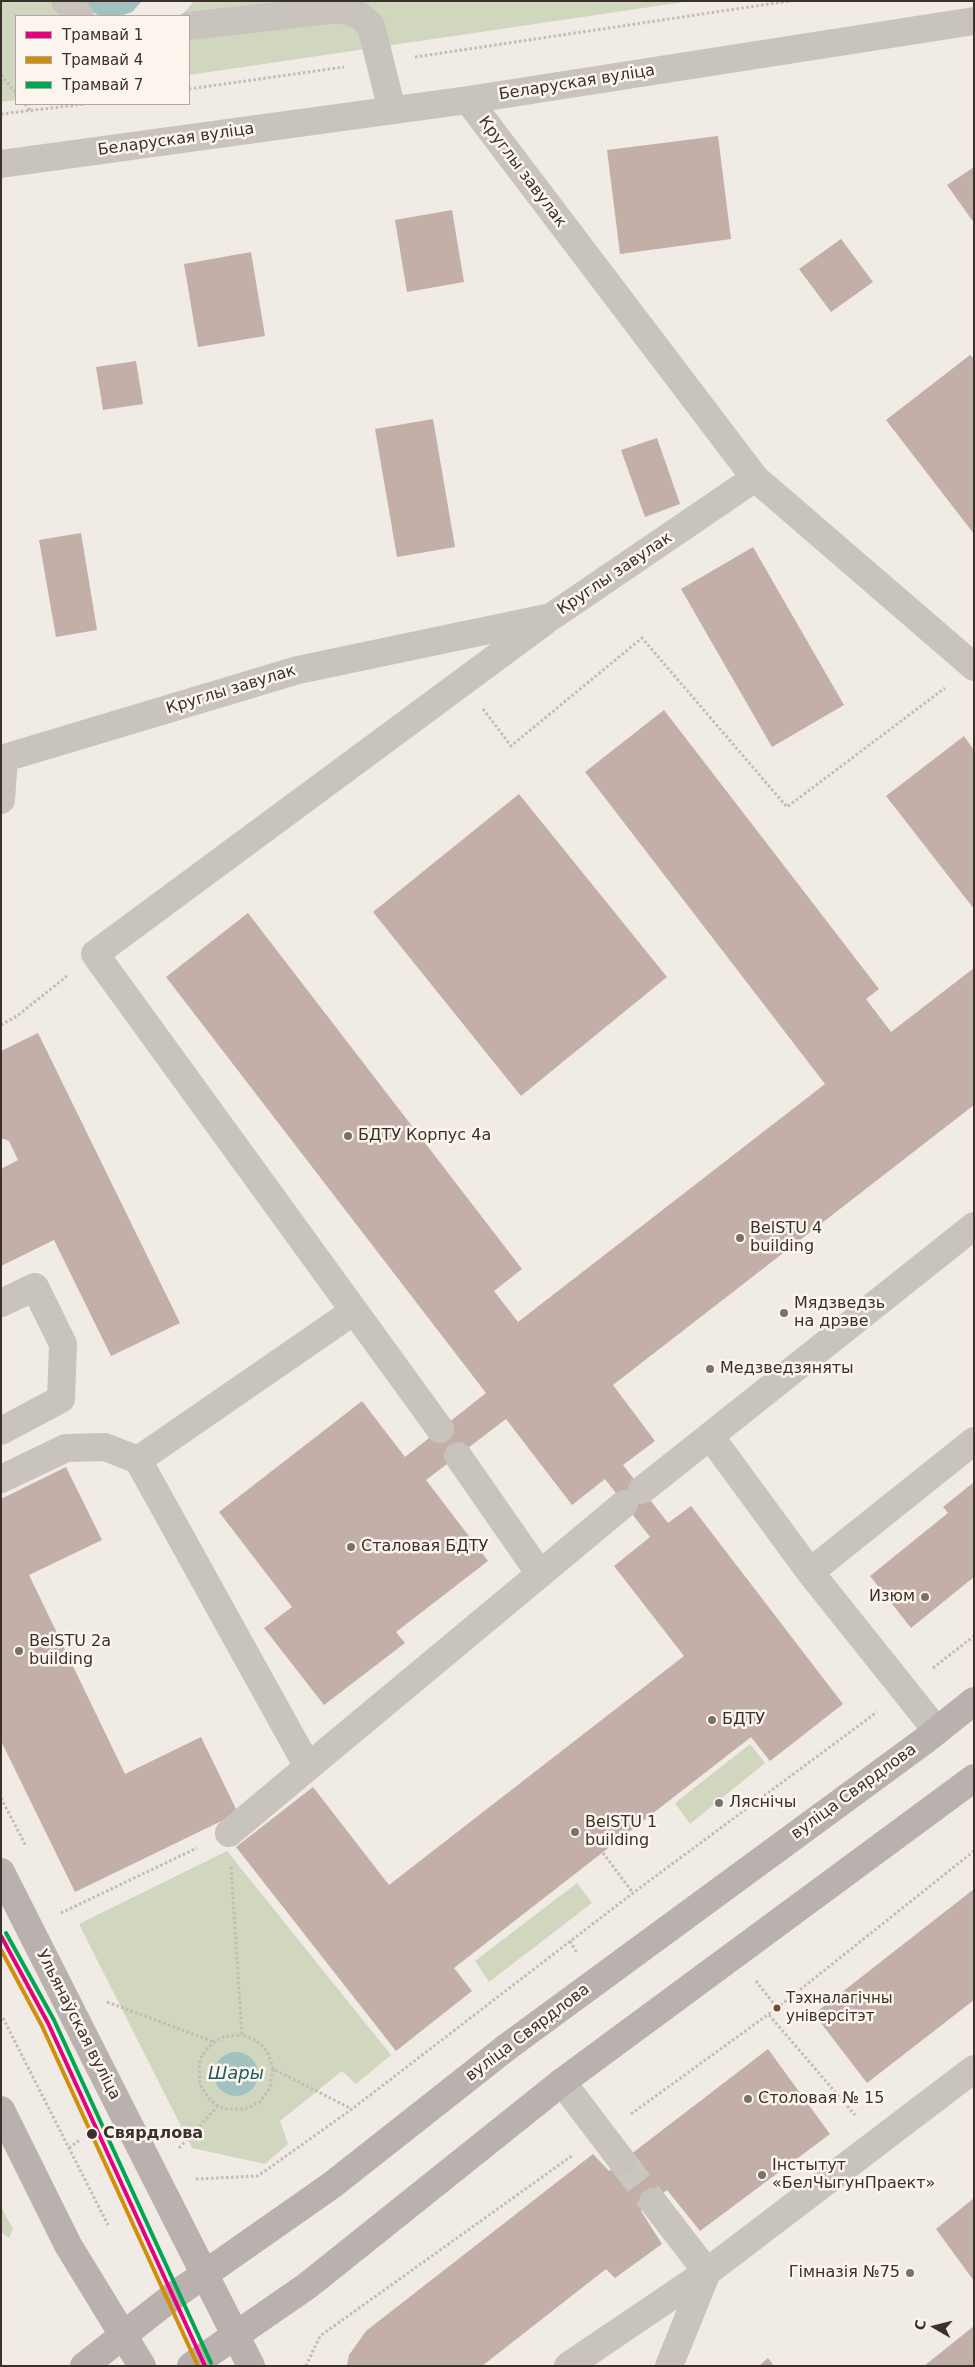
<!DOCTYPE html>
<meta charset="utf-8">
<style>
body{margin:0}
#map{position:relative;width:975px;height:2367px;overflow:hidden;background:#f0ebe5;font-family:"DejaVu Sans",sans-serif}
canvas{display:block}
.frame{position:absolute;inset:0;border:2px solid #3b302b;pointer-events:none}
.legend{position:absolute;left:15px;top:15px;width:175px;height:90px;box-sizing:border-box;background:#fbf5ee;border:1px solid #aea6a0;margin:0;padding:6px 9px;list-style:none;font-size:15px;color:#3b302b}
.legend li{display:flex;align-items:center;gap:10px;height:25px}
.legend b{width:25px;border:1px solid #aea6a0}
.north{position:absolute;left:910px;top:2302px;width:50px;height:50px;-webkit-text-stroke:4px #fbf5ee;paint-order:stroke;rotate:278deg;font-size:14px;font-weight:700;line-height:20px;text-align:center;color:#3b302b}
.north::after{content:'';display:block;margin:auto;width:18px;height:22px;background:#3b302b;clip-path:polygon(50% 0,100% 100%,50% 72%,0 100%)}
</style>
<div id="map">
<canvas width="975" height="2367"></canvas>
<div class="frame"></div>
<ul class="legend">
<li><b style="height:6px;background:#e5007d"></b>Трамвай 1</li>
<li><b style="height:6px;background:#d18e09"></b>Трамвай 4</li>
<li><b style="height:6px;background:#00a651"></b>Трамвай 7</li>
</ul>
<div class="north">С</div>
</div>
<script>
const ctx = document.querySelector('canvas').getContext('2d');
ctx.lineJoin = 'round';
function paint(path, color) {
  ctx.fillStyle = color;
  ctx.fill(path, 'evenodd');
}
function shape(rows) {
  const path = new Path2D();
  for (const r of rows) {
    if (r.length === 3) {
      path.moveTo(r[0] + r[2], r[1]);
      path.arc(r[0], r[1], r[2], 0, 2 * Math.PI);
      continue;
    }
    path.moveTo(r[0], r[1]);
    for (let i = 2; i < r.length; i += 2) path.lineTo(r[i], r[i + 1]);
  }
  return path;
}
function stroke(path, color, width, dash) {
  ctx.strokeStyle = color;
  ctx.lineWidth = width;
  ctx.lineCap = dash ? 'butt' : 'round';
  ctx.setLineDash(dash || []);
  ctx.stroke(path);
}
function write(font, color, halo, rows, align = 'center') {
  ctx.font = font + ' "DejaVu Sans",sans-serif';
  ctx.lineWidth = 5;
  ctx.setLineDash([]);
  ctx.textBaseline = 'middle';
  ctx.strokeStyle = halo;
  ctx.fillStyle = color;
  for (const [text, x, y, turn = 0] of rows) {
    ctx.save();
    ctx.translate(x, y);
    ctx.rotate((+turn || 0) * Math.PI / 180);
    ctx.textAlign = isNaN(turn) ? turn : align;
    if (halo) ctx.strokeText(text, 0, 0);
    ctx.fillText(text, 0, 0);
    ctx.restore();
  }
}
const green = shape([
 [1,1,50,1,63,16,16,16,16,100,1,102],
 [194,1,691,1,189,75,189,16,181,16],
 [750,1744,765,1763,690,1824,675,1803],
 [227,1851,391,2055,356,2084,342,2071,280,2121,288,2144,265,2164,192,2148,79,1924],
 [577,1883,592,1903,489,1982,475,1961],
 [1,2207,13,2229,9,2238,1,2232]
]);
const water = shape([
 [81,1,142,1,132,12,120,16,99,16,84,6],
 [236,2074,22]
]);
const building = shape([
 [718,136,731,239,620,254,607,150],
 [974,167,974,223,947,185],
 [452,210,464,282,407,292,395,220],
 [841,239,873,282,831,312,799,269],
 [251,252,265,336,198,347,184,264],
 [970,355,974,359,974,534,886,420],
 [136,361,143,404,103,410,96,367],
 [433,419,455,547,397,557,375,429],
 [657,438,680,504,645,517,621,450],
 [81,533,97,630,56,637,39,540],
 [753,547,844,705,772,747,681,589],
 [664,710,879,989,866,999,891,1032,974,968,974,1105,613,1385,655,1441,623,1465,668,1523,691,1506,843,1704,770,1761,751,1737,454,1968,472,1991,396,2051,236,1847,313,1787,389,1885,684,1656,614,1566,650,1537,605,1479,572,1505,506,1419,426,1480,488,1561,396,1632,405,1643,324,1705,264,1628,292,1607,219,1512,362,1401,405,1457,486,1393,166,977,248,913,522,1269,494,1291,518,1322,825,1084,585,772],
 [964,736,974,750,974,909,886,796],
 [519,794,667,977,521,1096,373,912],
 [38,1033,180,1323,111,1356,54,1240,1,1266,1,1169,18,1160,9,1141,1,1138,1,1051],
 [66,1467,102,1540,29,1575,125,1774,201,1737,238,1813,75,1892,1,1741,1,1499],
 [974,1482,974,1577,911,1628,870,1576,948,1513,943,1507],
 [974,1889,974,2000,867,2083,814,2014],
 [768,2049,830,2134,700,2231,667,2190,641,2211,662,2244,615,2278,606,2269,482,2366,347,2366,349,2355,366,2331,593,2154,609,2171],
 [974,2198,974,2281,936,2229],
 [974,2326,974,2366,924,2366],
 [768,2358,774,2366,759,2366]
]);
const minorTunnel = shape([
 [622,2161,653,2202]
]);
const path = shape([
 [415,57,789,1],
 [1,75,16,93],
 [189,89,344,67],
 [25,104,31,111],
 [1,114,85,104],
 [483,709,511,746,642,638,787,807,945,688],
 [1,1025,17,1016,67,976],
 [933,1668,974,1636],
 [1,1798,26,1846],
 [603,1853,633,1893],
 [231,1867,242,2035,253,2039,263,2046,269,2056,273,2069,352,2109],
 [61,1913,197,1848],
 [570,1941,577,1953],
 [756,1981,777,2008],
 [107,2002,214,2042],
 [769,2015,855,2115],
 [3,2018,108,2225],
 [218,2106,210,2100,200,2085,199,2065,202,2055,214,2042,223,2037,242,2035],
 [631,2114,777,2008,974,1851],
 [69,2148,81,2139],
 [179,2148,218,2106,226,2109,245,2109,260,2102,270,2088,273,2069],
 [196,2179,257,2176,265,2171,352,2109,633,1893,877,1712],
 [306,2366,320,2336,573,2155]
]);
const minor = shape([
 [65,1,80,16],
 [189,26,330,10,343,10,359,15,371,26,392,110],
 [1,164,468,100,974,21],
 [755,478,974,667],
 [1,759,298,670,551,617,755,478,468,100],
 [1,800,4,759],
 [1,1303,35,1287,63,1344,61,1399,1,1431],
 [440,1429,95,954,544,622],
 [710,1436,974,1226],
 [458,1456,540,1574,624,1504],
 [138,1460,354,1311],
 [1,1479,66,1448,105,1447,138,1460,308,1767,540,1574],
 [642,1490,710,1436,810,1572,937,1731],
 [810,1572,974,1441],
 [229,1833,308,1767],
 [562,2082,622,2161],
 [568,2366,707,2272,653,2202],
 [669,2366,707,2272,974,2069]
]);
const major = shape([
 [1,1872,251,2366],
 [1,2110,68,2245,142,2366],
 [84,2366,172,2297,332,2185,507,2047,924,1741,974,1701],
 [191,2366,307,2286,562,2082,974,1778]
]);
const tram1 = shape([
 [1,1936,48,2023,205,2366]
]);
const tram2 = shape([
 [1,1950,42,2026,198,2366]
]);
const tram3 = shape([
 [6,1933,54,2020,211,2363]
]);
const markers = [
 [348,1136,5,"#7a716c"],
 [740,1238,5,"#7a716c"],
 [784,1313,5,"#7a716c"],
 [710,1369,5,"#7a716c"],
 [351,1547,5,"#7a716c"],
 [925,1597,5,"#7a716c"],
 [19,1651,5,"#7a716c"],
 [712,1720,5,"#7a716c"],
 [719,1803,5,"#7a716c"],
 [575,1832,5,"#7a716c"],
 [777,2008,4.5,"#7a4b2a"],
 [748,2099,5,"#7a716c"],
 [92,2134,6,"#3b302b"],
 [762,2175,5,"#7a716c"],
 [910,2273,5,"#7a716c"]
];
const busNames = [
 ["Тэхналагічны",786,1999],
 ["універсітэт",786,2017]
];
const streetNames = [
 ["Беларуская вуліца",577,83,-9],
 ["Беларуская вуліца",176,140,-8],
 ["Круглы завулак",522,172,53],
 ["Круглы завулак",615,574,-34],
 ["Круглы завулак",231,690,-17],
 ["вуліца Свярдлова",854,1792,-36],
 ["Ульянаўская вуліца",78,2025,63],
 ["вуліца Свярдлова",528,2033,-37]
];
const poiNames = [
 ["БДТУ Корпус 4а",358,1136],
 ["BelSTU 4",750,1229],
 ["building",750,1247],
 ["Мядзведзь",794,1304],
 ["на дрэве",794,1322],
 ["Медзведзяняты",720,1369],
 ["Сталовая БДТУ",361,1547],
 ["Изюм",915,1597,"right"],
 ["BelSTU 2a",29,1642],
 ["building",29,1660],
 ["БДТУ",722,1720],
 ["Ляснічы",729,1803],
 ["BelSTU 1",585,1823],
 ["building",585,1841],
 ["Столовая № 15",758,2099],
 ["Інстытут",772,2166],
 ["«БелЧыгунПраект»",772,2184],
 ["Гімназія №75",900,2273,"right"]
];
const stopNames = [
 ["Свярдлова",103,2134]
];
const waterNames = [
 ["Шары",236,2074]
];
paint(green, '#d1d6bf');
paint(water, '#a1c2c1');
paint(building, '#c3afa7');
stroke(minorTunnel, '#ccc6c0', 28, [28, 14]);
stroke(path, '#c2bbb6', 3, [2.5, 2.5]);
stroke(minor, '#c9c3be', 28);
stroke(major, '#b8b1ad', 28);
stroke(tram1, '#e5007d', 4);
stroke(tram2, '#d18e09', 4);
stroke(tram3, '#00a651', 4);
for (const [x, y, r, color] of markers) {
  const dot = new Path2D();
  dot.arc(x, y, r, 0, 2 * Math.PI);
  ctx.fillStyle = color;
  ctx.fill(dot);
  stroke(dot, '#fbf5ee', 2);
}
write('15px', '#3b302b', '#fbf5ee', busNames, 'left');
write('16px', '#3b302b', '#fbf5ee', streetNames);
write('16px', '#3b302b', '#fbf5ee', poiNames, 'left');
write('bold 16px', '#3b302b', '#fbf5ee', stopNames, 'left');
write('italic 18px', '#1f5a5e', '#fbf5ee', waterNames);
</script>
